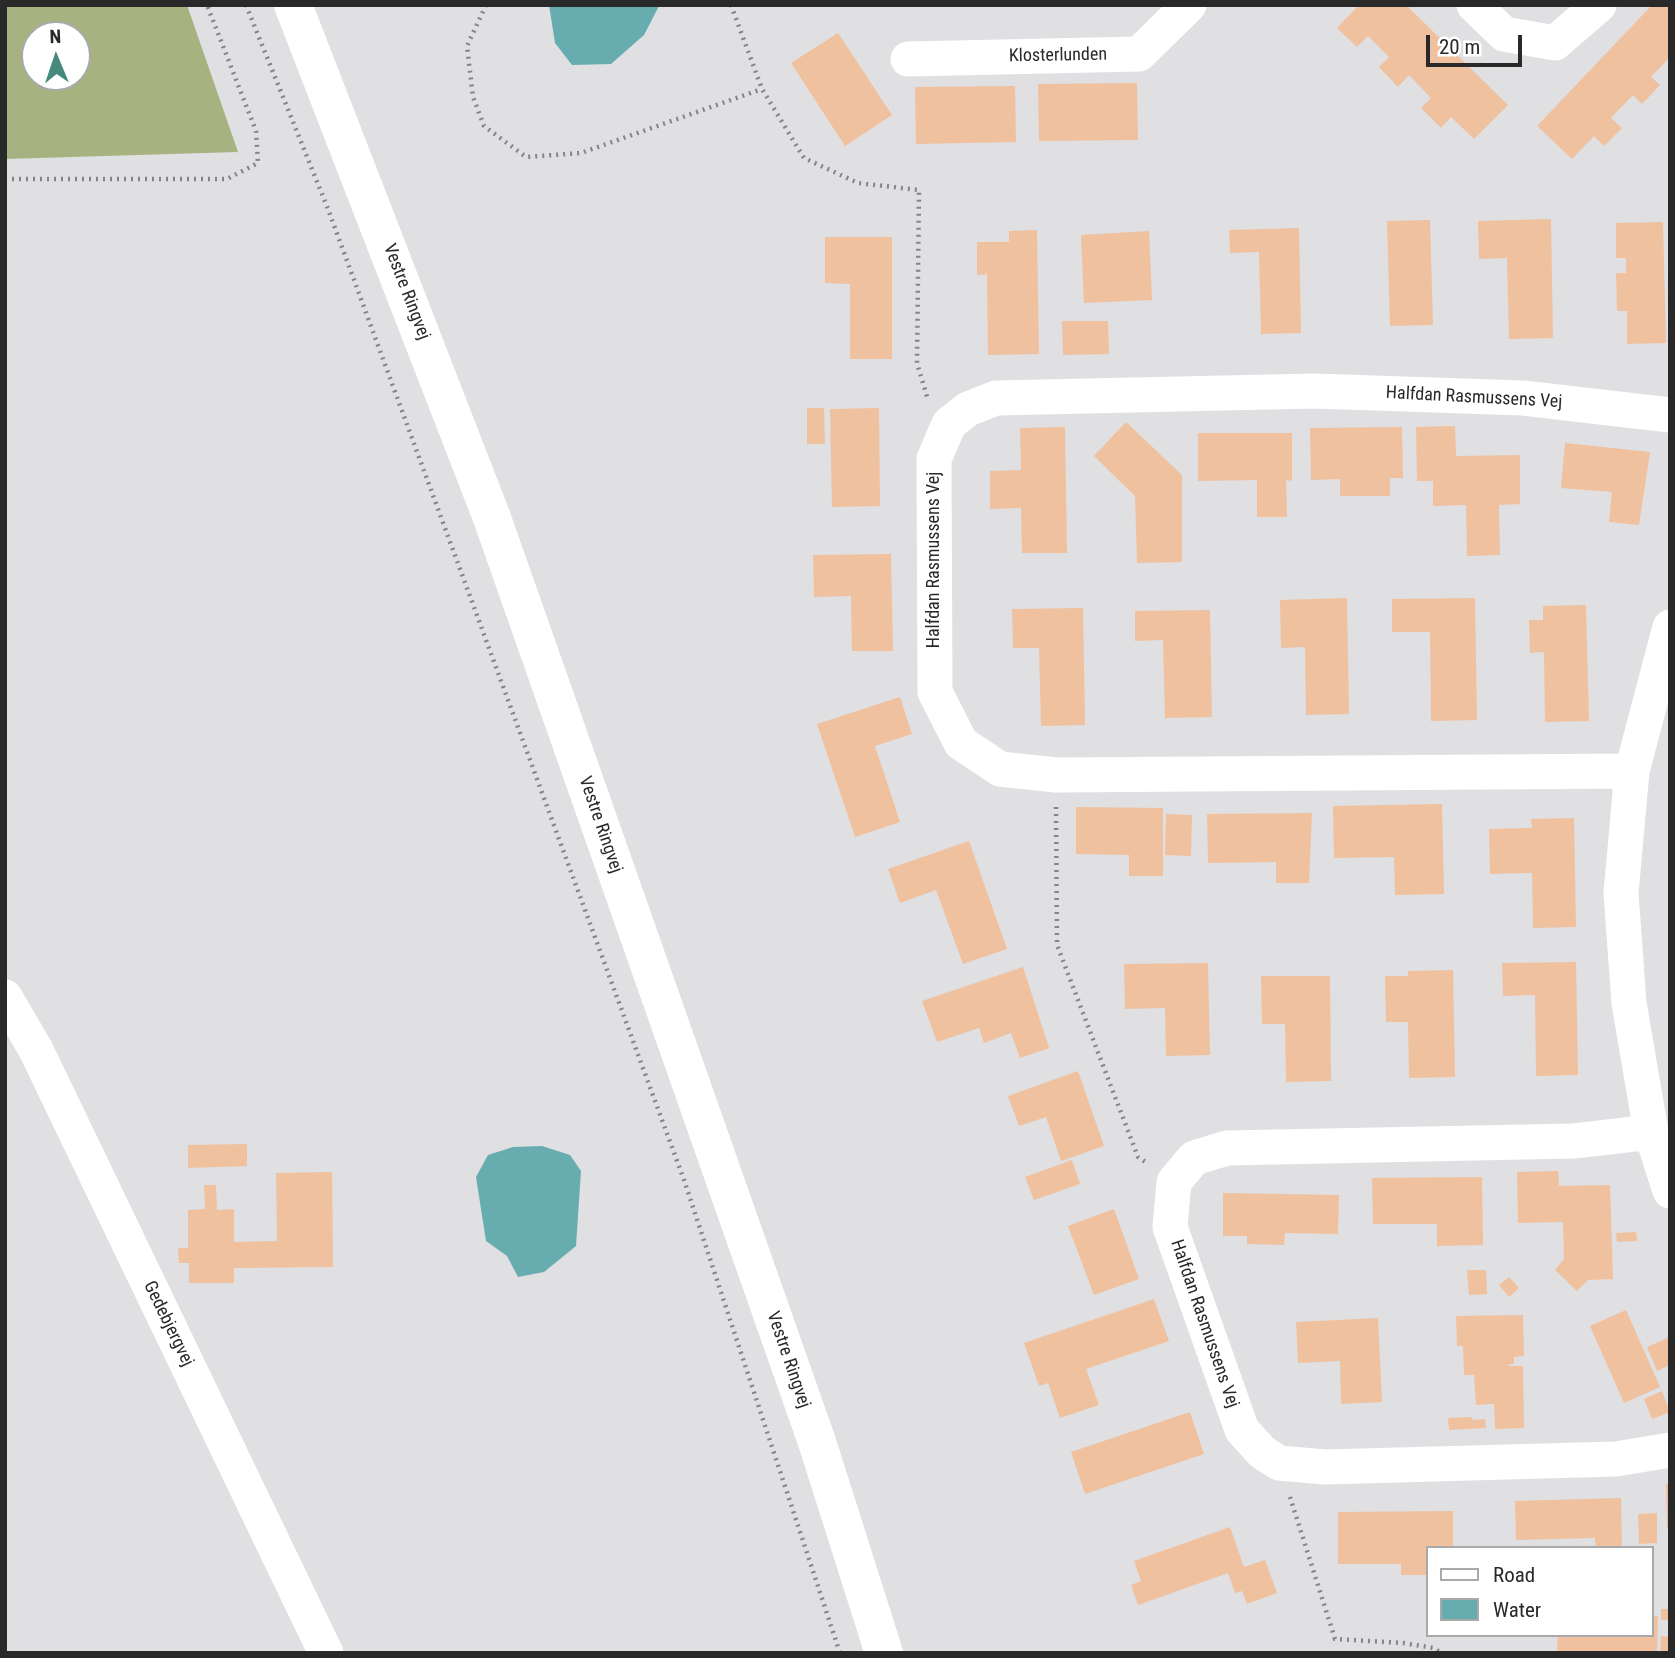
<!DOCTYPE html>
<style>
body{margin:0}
#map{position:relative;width:1675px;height:1658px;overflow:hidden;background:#e0dfe2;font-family:"Roboto Condensed",sans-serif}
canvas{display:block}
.frame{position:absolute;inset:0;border:7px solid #29292a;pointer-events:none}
.legend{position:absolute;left:1426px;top:1546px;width:228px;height:91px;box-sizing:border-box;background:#fff;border:2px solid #a9a9aa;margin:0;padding:9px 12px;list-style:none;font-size:21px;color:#29292a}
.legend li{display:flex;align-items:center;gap:14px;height:35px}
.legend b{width:35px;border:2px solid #a9a9aa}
.north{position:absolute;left:21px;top:21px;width:70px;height:70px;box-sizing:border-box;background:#fff;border:2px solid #a9a9aa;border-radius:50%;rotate:358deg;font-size:19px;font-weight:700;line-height:28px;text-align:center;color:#29292a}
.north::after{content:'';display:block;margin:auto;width:24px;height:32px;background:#468a7e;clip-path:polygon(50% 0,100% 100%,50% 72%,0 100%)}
.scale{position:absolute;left:1426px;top:35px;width:96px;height:32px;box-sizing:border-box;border:4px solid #29292a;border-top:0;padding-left:9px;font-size:21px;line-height:24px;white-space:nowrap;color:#29292a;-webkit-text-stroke:5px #fff;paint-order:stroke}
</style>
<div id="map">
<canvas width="1675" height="1658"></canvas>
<div class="frame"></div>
<ul class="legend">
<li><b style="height:9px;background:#fff"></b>Road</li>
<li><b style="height:19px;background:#67adb0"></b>Water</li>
</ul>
<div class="north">N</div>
<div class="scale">20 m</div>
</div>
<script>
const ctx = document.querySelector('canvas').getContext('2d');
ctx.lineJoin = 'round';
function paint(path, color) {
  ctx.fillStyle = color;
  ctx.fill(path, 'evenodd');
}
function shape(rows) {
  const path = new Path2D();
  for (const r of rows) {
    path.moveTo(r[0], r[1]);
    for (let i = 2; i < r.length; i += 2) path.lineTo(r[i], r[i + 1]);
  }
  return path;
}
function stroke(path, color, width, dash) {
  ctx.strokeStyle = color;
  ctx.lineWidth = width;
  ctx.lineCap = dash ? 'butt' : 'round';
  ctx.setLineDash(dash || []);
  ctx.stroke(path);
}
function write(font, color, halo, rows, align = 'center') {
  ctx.font = font + ' "Roboto Condensed",sans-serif';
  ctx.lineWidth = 6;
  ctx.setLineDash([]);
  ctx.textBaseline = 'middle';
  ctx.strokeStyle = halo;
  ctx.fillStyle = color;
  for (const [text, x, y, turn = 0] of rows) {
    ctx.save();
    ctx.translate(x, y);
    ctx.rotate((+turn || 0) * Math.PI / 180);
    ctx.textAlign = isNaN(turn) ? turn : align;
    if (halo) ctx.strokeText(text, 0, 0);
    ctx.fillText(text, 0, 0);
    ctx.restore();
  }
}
const forest = shape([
 [5,5,187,5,238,152,5,159],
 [35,35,77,35,77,77,35,77]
]);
const water = shape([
 [549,5,659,5,659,6,644,35,611,64,572,65,555,43],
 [542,1146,570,1155,581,1171,576,1246,544,1272,518,1277,507,1256,486,1241,476,1177,488,1155,513,1147]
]);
const building = shape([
 [1359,5,1406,5,1508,105,1474,139,1451,117,1441,128,1421,108,1431,98,1409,75,1398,87,1379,67,1389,57,1368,36,1357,47,1337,28],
 [1652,5,1670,5,1670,57,1651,77,1660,85,1642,104,1633,95,1611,118,1622,128,1604,146,1594,136,1572,159,1537,126],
 [838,33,892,115,845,146,791,63],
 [1137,83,1138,140,1039,141,1038,84],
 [1015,86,1016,142,916,144,915,87],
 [1551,219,1553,338,1509,339,1507,258,1479,259,1478,221],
 [1430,220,1433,325,1390,326,1387,221],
 [1663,222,1666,343,1627,344,1627,311,1617,311,1616,273,1626,273,1626,258,1616,258,1616,223],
 [1299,228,1301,333,1261,334,1259,252,1230,253,1229,230],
 [1037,230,1039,354,988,355,987,274,977,275,977,242,1009,242,1009,231],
 [1149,231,1152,300,1084,303,1081,235],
 [825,237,892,237,892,359,850,359,850,284,825,283],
 [1062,321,1108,321,1109,354,1063,355],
 [807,408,824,408,825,444,807,444],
 [879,408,880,506,832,507,830,409],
 [1126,422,1182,475,1182,562,1137,563,1135,496,1094,456],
 [1455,426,1456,456,1520,455,1520,504,1499,505,1500,555,1467,556,1466,505,1433,506,1433,481,1417,481,1416,427],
 [1065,427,1067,553,1022,553,1021,508,990,509,990,471,1021,470,1020,428],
 [1402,427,1403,478,1390,478,1390,496,1340,496,1340,479,1311,480,1310,428],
 [1198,433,1292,433,1292,481,1286,480,1287,517,1257,517,1257,480,1198,481],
 [1565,443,1650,452,1639,525,1609,522,1612,492,1561,488],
 [891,554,893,651,852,651,851,596,814,597,813,555],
 [1347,598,1349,714,1306,715,1305,647,1281,648,1280,600],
 [1475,598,1477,720,1431,721,1430,632,1392,632,1392,599],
 [1586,605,1589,721,1545,722,1544,652,1530,653,1529,620,1543,620,1543,606],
 [1083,608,1085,725,1041,726,1039,648,1013,648,1012,609],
 [1210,610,1212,717,1165,718,1163,640,1135,641,1135,611],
 [900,697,912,734,875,746,900,822,855,837,817,724],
 [1442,804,1444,894,1395,895,1394,857,1334,858,1333,806],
 [1076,807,1163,808,1163,876,1129,876,1129,855,1076,854],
 [1312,813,1309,883,1276,883,1276,862,1208,863,1207,814],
 [1166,814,1192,815,1191,856,1165,855],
 [1574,818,1576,927,1533,928,1532,873,1490,874,1489,829,1532,828,1531,819],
 [969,841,1007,949,963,964,936,890,900,903,888,869],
 [1576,962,1578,1075,1536,1076,1535,995,1503,996,1502,963],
 [1208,963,1210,1055,1166,1056,1165,1008,1125,1009,1124,964],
 [1023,967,1049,1048,1020,1058,1011,1033,984,1043,979,1028,937,1042,922,1001],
 [1453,970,1455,1077,1409,1078,1408,1022,1386,1022,1385,976,1408,976,1408,971],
 [1261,976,1330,976,1331,1081,1286,1082,1285,1024,1262,1024],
 [1078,1071,1104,1146,1061,1161,1046,1117,1019,1126,1008,1096],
 [247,1144,247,1166,188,1168,188,1145],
 [1072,1160,1080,1184,1034,1200,1025,1177],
 [1558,1171,1559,1186,1610,1185,1613,1279,1588,1280,1577,1291,1555,1270,1564,1259,1563,1222,1518,1223,1517,1172],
 [332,1172,333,1267,234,1268,234,1283,189,1283,189,1263,179,1263,178,1248,188,1248,188,1210,205,1209,204,1185,216,1185,217,1210,234,1209,234,1242,277,1241,276,1173],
 [1482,1177,1483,1245,1437,1246,1437,1224,1373,1224,1372,1178],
 [1223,1193,1339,1195,1338,1234,1285,1233,1284,1245,1247,1244,1247,1236,1223,1236],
 [1114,1209,1139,1279,1094,1295,1068,1226],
 [1636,1232,1637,1241,1617,1242,1616,1233],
 [1467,1270,1486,1270,1487,1294,1469,1295],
 [1509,1277,1519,1288,1509,1297,1499,1285],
 [1154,1299,1169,1341,1086,1369,1099,1405,1060,1418,1048,1383,1039,1386,1024,1343],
 [1626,1310,1660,1387,1624,1403,1590,1326],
 [1523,1315,1524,1356,1514,1357,1514,1364,1509,1364,1509,1366,1523,1366,1524,1428,1495,1429,1494,1404,1476,1405,1474,1375,1464,1375,1463,1346,1457,1346,1456,1316],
 [1378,1318,1382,1402,1341,1404,1340,1361,1298,1363,1296,1322],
 [1670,1337,1670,1365,1657,1371,1647,1347],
 [1662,1391,1670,1412,1652,1419,1644,1399],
 [1190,1412,1204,1454,1085,1494,1071,1452],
 [1472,1417,1472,1420,1485,1419,1486,1428,1449,1430,1448,1418],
 [1666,1484,1670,1484,1670,1529,1667,1529],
 [1621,1498,1622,1548,1596,1548,1595,1538,1516,1540,1515,1501],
 [1453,1511,1453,1548,1428,1548,1428,1575,1401,1575,1401,1564,1338,1564,1338,1512],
 [1657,1513,1657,1543,1639,1544,1638,1514],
 [1230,1527,1244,1567,1265,1560,1277,1593,1247,1604,1242,1591,1235,1593,1228,1573,1138,1605,1131,1585,1141,1581,1134,1561],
 [1661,1609,1670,1609,1670,1620,1661,1620],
 [1652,1616,1658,1616,1657,1653,1557,1653,1558,1635,1652,1635],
 [1661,1636,1670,1637,1670,1653,1660,1653]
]);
const path = shape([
 [246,5,328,209,684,1180,840,1653],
 [486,5,467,46,473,97,484,126,526,157,581,153,762,89],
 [731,5,762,89,804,158,858,183,919,190,917,363,928,400],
 [5,179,227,179,258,163,256,131,207,5],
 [1056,807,1057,945,1138,1157,1147,1163],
 [1290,1497,1335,1639,1403,1643,1434,1648,1441,1653]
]);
const street = shape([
 [1474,5,1504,34,1555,43,1599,5],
 [908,59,1139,54,1189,5],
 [1670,627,1632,771,1621,893,1629,1003,1651,1132,1670,1191],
 [1632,771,1056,775,1000,769,961,743,935,692,934,459,949,424,968,409,996,398,1315,391,1523,398,1670,415],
 [5,997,36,1050,326,1653],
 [1651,1132,1574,1141,1227,1148,1194,1158,1174,1182,1170,1227,1242,1430,1262,1452,1279,1463,1325,1467,1616,1459,1670,1450]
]);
const primary = shape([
 [293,5,492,518,817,1442,884,1653]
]);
const streetNames = [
 ["Klosterlunden",1058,56,-1],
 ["Vestre Ringvej",406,292,69],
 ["Halfdan Rasmussens Vej",1474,398,3],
 ["Halfdan Rasmussens Vej",934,560,-90],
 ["Vestre Ringvej",600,825,71],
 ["Gedebjergvej",168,1324,64],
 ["Halfdan Rasmussens Vej",1204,1324,71],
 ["Vestre Ringvej",788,1360,71]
];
paint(forest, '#a6b380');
paint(water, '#67adb0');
paint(building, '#efc19f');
stroke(path, '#858486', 4.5, [2, 5]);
stroke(street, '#fff', 35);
stroke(primary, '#fff', 38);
write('18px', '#29292a', '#fff', streetNames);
</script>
